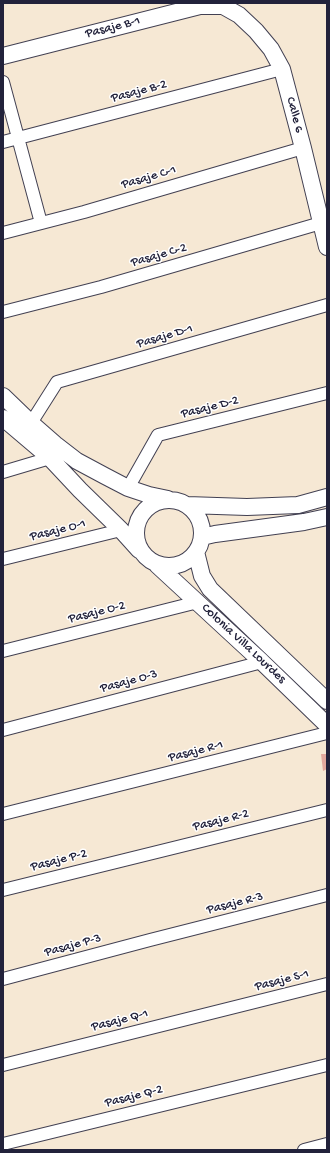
<!DOCTYPE html>
<style>
body{margin:0}
#map{position:relative;width:330px;height:1153px;overflow:hidden;background:#f6e8d4;font-family:"Gochi Hand",sans-serif}
canvas{display:block}
.frame{position:absolute;inset:0;border:4px solid #22223b;pointer-events:none}
</style>
<div id="map">
<canvas width="330" height="1153"></canvas>
<div class="frame"></div>
</div>
<script>
const ctx = document.querySelector('canvas').getContext('2d');
ctx.lineJoin = 'round';
function paint(path, color) {
  ctx.fillStyle = color;
  ctx.fill(path, 'evenodd');
}
function shape(rows) {
  const path = new Path2D();
  for (const r of rows) {
    if (r.length === 3) {
      path.moveTo(r[0] + r[2], r[1]);
      path.arc(r[0], r[1], r[2], 0, 2 * Math.PI);
      continue;
    }
    path.moveTo(r[0], r[1]);
    for (let i = 2; i < r.length; i += 2) path.lineTo(r[i], r[i + 1]);
  }
  return path;
}
function stroke(path, color, width, dash) {
  ctx.strokeStyle = color;
  ctx.lineWidth = width;
  ctx.lineCap = dash ? 'butt' : 'round';
  ctx.setLineDash(dash || []);
  ctx.stroke(path);
}
function write(font, color, halo, rows, align = 'center') {
  ctx.font = font + ' "Gochi Hand",sans-serif';
  ctx.lineWidth = 3;
  ctx.setLineDash([]);
  ctx.textBaseline = 'middle';
  ctx.strokeStyle = halo;
  ctx.fillStyle = color;
  for (const [text, x, y, turn = 0] of rows) {
    ctx.save();
    ctx.translate(x, y);
    ctx.rotate((+turn || 0) * Math.PI / 180);
    ctx.textAlign = isNaN(turn) ? turn : align;
    if (halo) ctx.strokeText(text, 0, 0);
    ctx.fillText(text, 0, 0);
    ctx.restore();
  }
}
const building = shape([
 [321,754,327,754,327,769,323,771]
]);
const pedestrian = shape([
 [3,82,41,223],
 [3,142,282,69],
 [3,233,84,212,303,148],
 [3,312,101,287,321,223],
 [31,423,57,382,327,305],
 [3,472,50,458],
 [128,488,158,435,327,393],
 [3,559,121,530],
 [3,651,198,602],
 [3,730,262,662],
 [3,814,327,733],
 [3,890,327,810],
 [3,979,150,940,327,895],
 [3,1065,327,984],
 [3,1144,327,1065],
 [304,1150,327,1144]
]);
const minor = shape([
 [3,56,200,6,223,6,239,15,256,31,271,49,282,69,303,148,327,247],
 [3,396,31,423,55,444,77,461,105,476,128,488,149,495,168,499],
 [3,418,50,458,80,490,121,530,139,550],
 [169,533,33],
 [187,505,247,507,298,505,327,497],
 [202,537,215,534,304,522,327,517],
 [196,552,202,576,210,589,327,701],
 [157,565,262,662,327,725]
]);
const streetNames = [
 ["Pasaje B-1",113,28,-14],
 ["Pasaje B-2",139,92,-15],
 ["Calle 6",294,115,75],
 ["Pasaje C-1",149,178,-16],
 ["Pasaje C-2",159,256,-16],
 ["Pasaje D-1",165,337,-16],
 ["Pasaje D-2",210,408,-14],
 ["Pasaje O-1",58,531,-14],
 ["Pasaje O-2",97,613,-14],
 ["Colonia Villa Lourdes",243,644,43],
 ["Pasaje O-3",129,682,-15],
 ["Pasaje R-1",196,752,-14],
 ["Pasaje R-2",221,821,-14],
 ["Pasaje P-2",59,861,-14],
 ["Pasaje R-3",235,904,-14],
 ["Pasaje P-3",73,946,-15],
 ["Pasaje S-1",282,981,-14],
 ["Pasaje Q-1",120,1021,-14],
 ["Pasaje Q-2",134,1097,-14]
];
paint(building, '#e3a99e');
stroke(pedestrian, '#424052', 14);
stroke(minor, '#424052', 18);
stroke(pedestrian, '#fff', 12);
stroke(minor, '#fff', 16);
write('13px', '#22223b', '#fff', streetNames);
</script>
